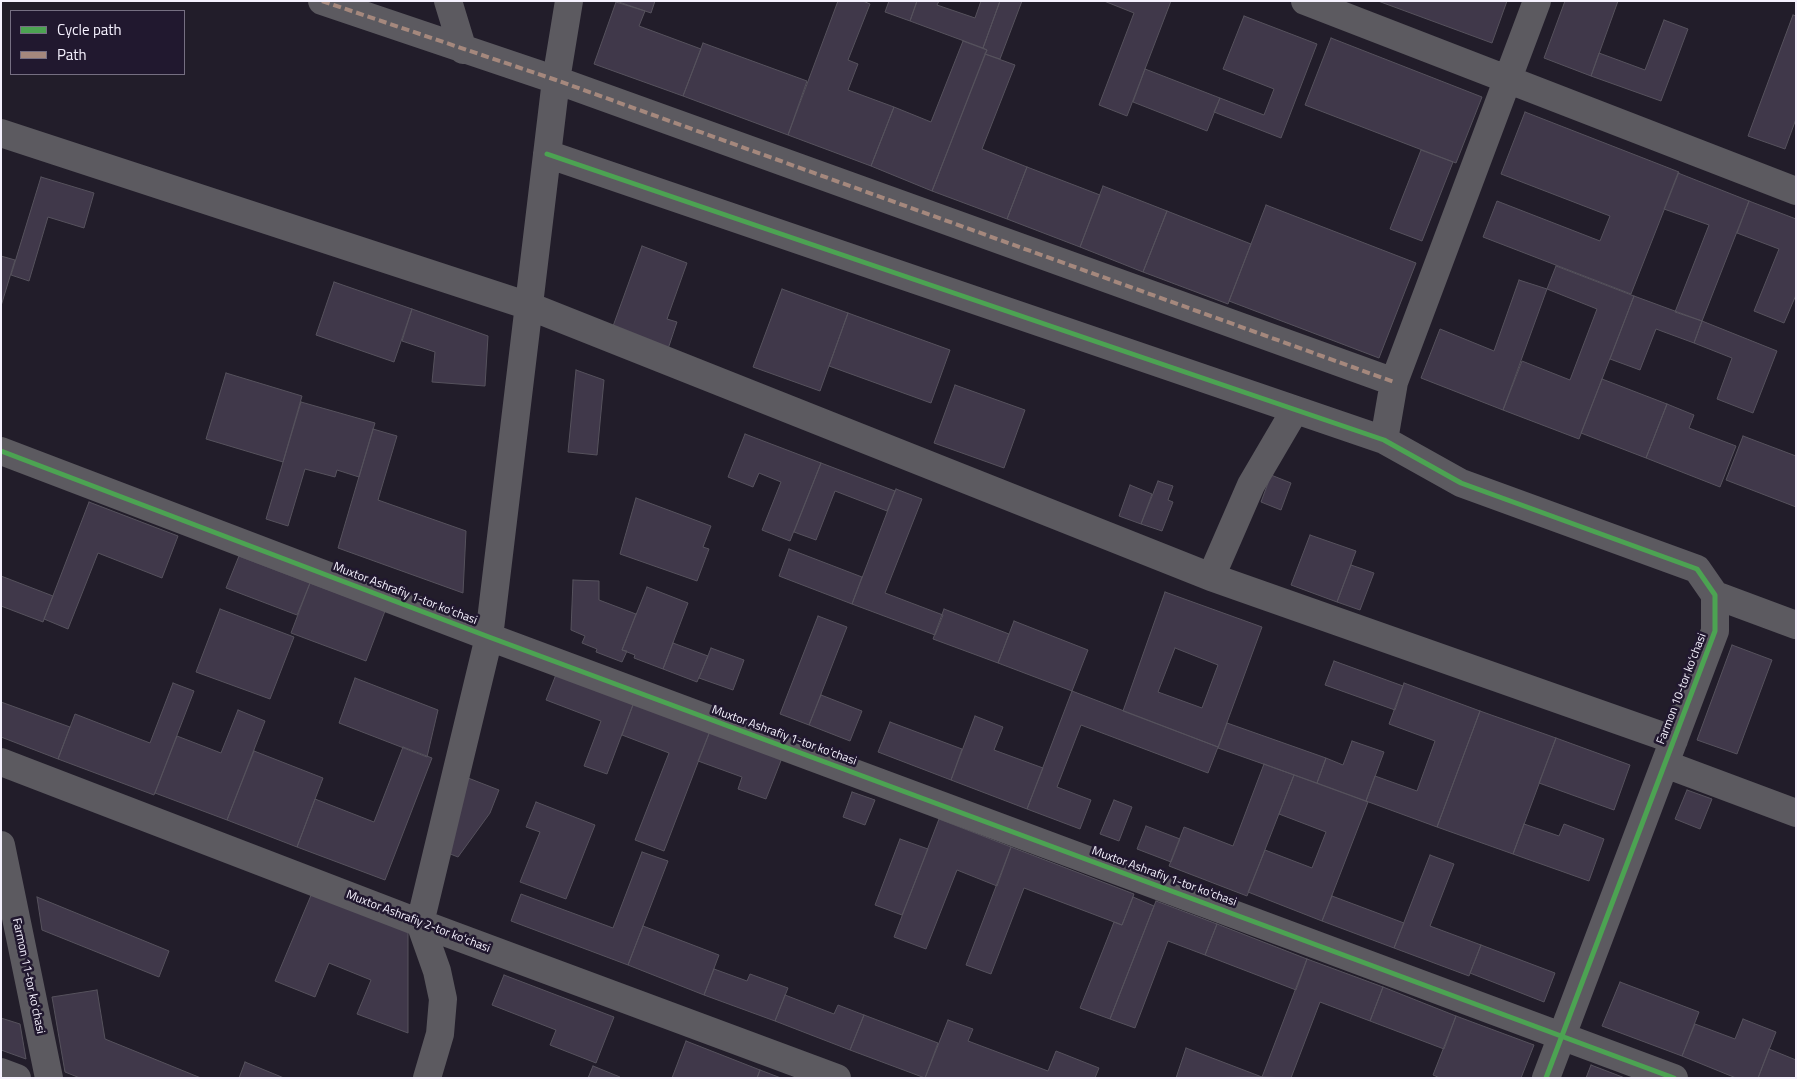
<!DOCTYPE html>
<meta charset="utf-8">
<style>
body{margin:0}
#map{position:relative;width:1797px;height:1079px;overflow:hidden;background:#221d2a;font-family:"Titillium Web",sans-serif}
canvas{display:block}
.frame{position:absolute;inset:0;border:2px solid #f5f1fe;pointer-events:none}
.legend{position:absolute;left:10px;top:10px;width:175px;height:65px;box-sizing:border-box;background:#21182f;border:1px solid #766f82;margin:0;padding:6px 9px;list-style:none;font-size:15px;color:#f5f1fe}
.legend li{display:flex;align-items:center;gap:10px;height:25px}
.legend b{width:25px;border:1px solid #766f82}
</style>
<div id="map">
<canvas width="1797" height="1079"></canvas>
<div class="frame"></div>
<ul class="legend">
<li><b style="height:6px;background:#4ca352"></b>Cycle path</li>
<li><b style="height:6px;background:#a5887d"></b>Path</li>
</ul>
</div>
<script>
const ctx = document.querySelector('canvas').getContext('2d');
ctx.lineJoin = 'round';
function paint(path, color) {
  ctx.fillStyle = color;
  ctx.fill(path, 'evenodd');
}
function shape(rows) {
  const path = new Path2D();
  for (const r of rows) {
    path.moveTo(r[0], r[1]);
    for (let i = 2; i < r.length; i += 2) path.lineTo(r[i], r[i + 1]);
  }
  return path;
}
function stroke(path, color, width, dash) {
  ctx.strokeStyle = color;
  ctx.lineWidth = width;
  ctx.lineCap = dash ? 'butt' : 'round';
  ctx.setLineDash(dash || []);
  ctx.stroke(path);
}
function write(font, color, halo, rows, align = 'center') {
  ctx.font = font + ' "Titillium Web",sans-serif';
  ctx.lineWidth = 5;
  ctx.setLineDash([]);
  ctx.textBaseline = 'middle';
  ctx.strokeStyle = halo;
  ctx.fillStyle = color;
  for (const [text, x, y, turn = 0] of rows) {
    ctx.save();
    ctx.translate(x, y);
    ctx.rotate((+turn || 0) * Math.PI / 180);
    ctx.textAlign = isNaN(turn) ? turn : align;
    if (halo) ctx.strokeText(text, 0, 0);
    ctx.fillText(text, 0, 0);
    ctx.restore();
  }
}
const building = shape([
 [616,1,655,1,651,13,616,1],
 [838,1,863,1,870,4,848,60,858,64,848,90,894,107,871,166,788,135,838,1],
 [889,1,917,1,910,21,885,12,889,1],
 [917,1,939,1,937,5,975,18,981,1,1000,1,983,48,910,21,917,1],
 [1000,1,1022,1,1000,59,985,54,987,50,983,48,1000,1],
 [1104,1,1171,1,1127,116,1099,105,1134,13,1104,1],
 [1378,1,1507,1,1492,43,1378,1],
 [1565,1,1618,1,1591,76,1544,58,1565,1],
 [616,2,645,11,639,26,701,49,683,96,594,64,616,2],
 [1793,15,1796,16,1796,119,1785,149,1748,136,1793,15],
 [1244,16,1317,44,1281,138,1214,112,1220,98,1264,115,1274,89,1223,69,1244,16],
 [1664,20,1688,29,1661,101,1591,76,1599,53,1645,70,1664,20],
 [1331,38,1482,97,1456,163,1305,105,1331,38],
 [963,41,987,50,932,191,871,166,894,107,931,122,963,41],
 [703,43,807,81,788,135,683,96,703,43],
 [985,54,1015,65,982,149,1027,167,1007,219,932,191,985,54],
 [1145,69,1220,98,1207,131,1133,102,1145,69],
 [1525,112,1679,172,1631,294,1483,237,1497,201,1600,241,1610,216,1501,174,1525,112],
 [1421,150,1453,162,1422,241,1390,229,1421,150],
 [1027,167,1100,195,1080,247,1007,219,1027,167],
 [1678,173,1749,201,1702,321,1675,312,1709,225,1664,209,1678,173],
 [41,177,94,193,84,228,48,217,29,281,11,275,41,177],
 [1103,186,1167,211,1143,272,1080,247,1103,186],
 [1749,201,1796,219,1796,295,1784,323,1754,311,1779,249,1737,233,1749,201],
 [1266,205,1416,263,1379,358,1229,301,1266,205],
 [1167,211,1251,244,1228,304,1143,272,1167,211],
 [642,246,687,263,667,319,677,322,668,349,612,329,642,246],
 [1,256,15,260,1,306,1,256],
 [1556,266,1634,296,1579,439,1503,410,1522,361,1570,380,1597,309,1547,289,1556,266],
 [1519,280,1547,289,1503,410,1421,378,1440,329,1494,351,1519,280],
 [334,282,412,309,394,362,316,335,334,282],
 [782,289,848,313,820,391,753,367,782,289],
 [1634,296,1702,321,1694,343,1656,329,1640,370,1610,359,1634,296],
 [412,309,488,336,485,386,432,382,435,352,402,341,412,309],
 [848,313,950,350,931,403,829,366,848,313],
 [1702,321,1777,351,1753,413,1717,399,1732,358,1694,343,1702,321],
 [576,370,604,380,597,455,568,452,576,370],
 [226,373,302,396,283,462,206,439,226,373],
 [1602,379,1667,404,1646,458,1581,433,1602,379],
 [955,385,1025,410,1004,468,934,443,955,385],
 [301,402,375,423,359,477,337,470,335,477,305,469,288,526,266,519,301,402],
 [1667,404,1694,415,1689,428,1736,446,1720,487,1646,458,1667,404],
 [373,429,397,436,378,500,466,531,463,593,338,548,373,429],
 [745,434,821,463,790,541,762,530,781,482,759,473,753,487,728,477,745,434],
 [1743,436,1796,456,1796,507,1726,480,1743,436],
 [821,463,895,491,887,511,835,491,816,540,794,532,821,463],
 [1271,475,1291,483,1281,510,1261,502,1271,475],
 [1158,481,1173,486,1168,500,1173,502,1162,531,1141,524,1158,481],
 [1130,485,1152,494,1141,524,1119,516,1130,485],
 [896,489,922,499,885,593,943,615,935,635,852,604,896,489],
 [636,498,711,526,703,547,709,549,697,581,620,554,636,498],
 [89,502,178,536,162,578,98,553,68,629,44,619,89,502],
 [1310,535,1356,551,1337,602,1291,585,1310,535],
 [789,549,862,577,852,604,779,576,789,549],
 [239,556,310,583,297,615,226,588,239,556],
 [1351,565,1374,573,1360,610,1337,602,1351,565],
 [1,576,53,596,43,622,1,606,1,576],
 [573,580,599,581,599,600,636,614,622,650,627,651,622,662,596,652,597,649,582,643,585,636,571,630,573,580],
 [310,583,385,611,366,661,291,633,310,583],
 [647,587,688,603,663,669,634,658,635,655,622,650,647,587],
 [1165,592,1262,627,1218,747,1123,711,1165,592],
 [1175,648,1218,665,1202,708,1158,692,1175,648],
 [220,609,294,637,270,699,196,672,220,609],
 [944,609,1009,634,998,663,933,639,944,609],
 [818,616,847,627,809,725,780,714,818,616],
 [1014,621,1088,650,1072,691,998,663,1014,621],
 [673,643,708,656,697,682,663,669,673,643],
 [1732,645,1772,660,1737,754,1697,740,1732,645],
 [711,648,744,660,733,690,699,678,711,648],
 [1334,661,1403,686,1395,710,1325,685,1334,661],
 [557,672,634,702,607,774,584,766,601,721,546,700,557,672],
 [355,678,438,710,427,757,339,723,355,678],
 [173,683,194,691,154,795,58,759,75,714,150,743,173,683],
 [1404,683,1480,711,1437,827,1366,801,1375,776,1417,791,1435,741,1389,724,1404,683],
 [1072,691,1218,747,1208,773,1081,725,1057,787,1091,800,1080,829,1027,809,1072,691],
 [821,695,862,711,850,741,809,725,821,695],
 [1,702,70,727,58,759,1,737,1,702],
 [634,702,710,731,664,851,635,840,669,753,622,735,634,702],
 [238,710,265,721,227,820,155,793,177,736,221,753,238,710],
 [1480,711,1556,738,1513,854,1437,827,1480,711],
 [975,716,1003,727,994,750,1043,768,1027,809,951,780,975,716],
 [890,722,962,749,951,780,878,752,890,722],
 [1227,723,1326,758,1317,783,1218,748,1227,723],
 [710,731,782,758,766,799,738,789,742,777,698,761,710,731],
 [1556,738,1630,765,1614,810,1539,783,1556,738],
 [1352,741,1384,752,1366,801,1317,783,1326,758,1343,765,1352,741],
 [403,747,432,758,385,880,297,847,315,799,374,822,403,747],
 [254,751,323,778,297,847,227,820,254,751],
 [1264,764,1294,775,1247,896,1169,866,1184,827,1233,846,1264,764],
 [1294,775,1368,802,1322,921,1248,892,1265,850,1312,868,1326,832,1279,814,1294,775],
 [468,778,499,790,490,813,458,857,440,850,468,778],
 [1687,790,1712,799,1700,829,1675,819,1687,790],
 [852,792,875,800,865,825,843,817,852,792],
 [1114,800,1132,807,1119,841,1100,834,1114,800],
 [536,802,595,825,566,899,520,882,540,832,526,827,536,802],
 [939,819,1011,847,997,886,957,870,926,949,894,937,939,819],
 [1524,824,1559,836,1564,824,1604,839,1589,881,1513,854,1524,824],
 [1146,826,1180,839,1171,862,1137,849,1146,826],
 [900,839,928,849,902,915,875,905,900,839],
 [1011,847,1134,894,1122,925,1024,888,991,974,966,965,1011,847],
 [642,852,668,861,628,965,511,921,521,894,613,928,642,852],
 [1430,855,1454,864,1430,926,1481,945,1469,976,1394,948,1430,855],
 [312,893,408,931,408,1033,357,1014,371,980,329,963,315,997,275,981,312,893],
 [1332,896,1404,923,1394,948,1322,921,1332,896],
 [37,897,169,951,159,977,42,930,37,897],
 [1133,897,1154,906,1110,1019,1080,1008,1114,922,1122,925,1133,897],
 [1156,901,1217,924,1205,955,1168,941,1135,1028,1110,1019,1156,901],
 [1217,924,1307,959,1296,990,1205,955,1217,924],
 [643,926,719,955,704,995,628,965,643,926],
 [1481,945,1555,973,1544,1002,1470,973,1481,945],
 [1307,959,1383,987,1370,1021,1320,1002,1291,1078,1262,1077,1307,959],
 [714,969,747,981,750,974,788,988,775,1021,704,995,714,969],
 [504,975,614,1017,596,1063,550,1045,556,1030,492,1005,504,975],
 [1620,982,1699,1012,1682,1056,1602,1026,1620,982],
 [1383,987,1456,1016,1444,1049,1370,1021,1383,987],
 [97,990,105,1039,201,1078,80,1078,65,1072,52,997,97,990],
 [785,995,834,1014,838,1005,864,1015,850,1050,775,1021,785,995],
 [864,1015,938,1043,925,1078,850,1050,864,1015],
 [1456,1016,1534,1045,1521,1078,1440,1078,1433,1075,1456,1016],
 [1,1018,20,1024,26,1059,1,1050,1,1018],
 [1743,1019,1776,1032,1758,1078,1736,1078,1682,1056,1695,1024,1735,1039,1743,1019],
 [948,1020,973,1029,968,1041,1048,1071,1056,1051,1099,1068,1095,1078,925,1078,948,1020],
 [686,1041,760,1070,757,1078,672,1078,686,1041],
 [1186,1048,1262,1077,1176,1078,1186,1048],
 [1769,1049,1796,1060,1796,1078,1758,1078,1769,1049],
 [245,1062,284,1078,239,1078,245,1062],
 [1591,1065,1625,1078,1586,1078,1591,1065],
 [593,1066,620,1077,620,1078,588,1078,593,1066],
 [760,1070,781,1078,757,1078,760,1070]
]);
const minor = shape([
 [322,1,556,80,1394,382],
 [448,1,463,50],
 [1305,1,1796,191],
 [1,133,529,306,1211,577,1674,740],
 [547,154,1384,440,1461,483,1697,569,1715,595,1715,631,1546,1078],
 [1384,440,1394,382,1537,1],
 [1,451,489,637,1674,1078],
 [1211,577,1251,485,1295,410],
 [1715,595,1796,625],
 [1,762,420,923,837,1078],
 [1665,764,1796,813],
 [1,845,49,1078],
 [1,1072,17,1078],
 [427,1078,440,1034,443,999,437,971,420,923,489,637,556,80,569,1]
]);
const quiet = shape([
 [322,1,556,80,1394,382]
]);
const cycleway = shape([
 [547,154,1384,440,1461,483,1697,569,1715,595,1715,631,1546,1078],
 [1,451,489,637,1674,1078]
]);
const streetNames = [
 ["Muxtor Ashrafiy 1-tor koʻchasi",405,594,21],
 ["Farmon 10-tor koʻchasi",1682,689,-69],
 ["Muxtor Ashrafiy 1-tor koʻchasi",784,736,20],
 ["Muxtor Ashrafiy 1-tor koʻchasi",1164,877,20],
 ["Muxtor Ashrafiy 2-tor koʻchasi",418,922,21],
 ["Farmon 11-tor koʻchasi",28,976,78]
];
paint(building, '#40384a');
stroke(building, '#56525d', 1);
stroke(minor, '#5c5a60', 28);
stroke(quiet, '#a5887d', 4, [8, 4]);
stroke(cycleway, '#4ca352', 5);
write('12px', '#f5f1fe', '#21182f', streetNames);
</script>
